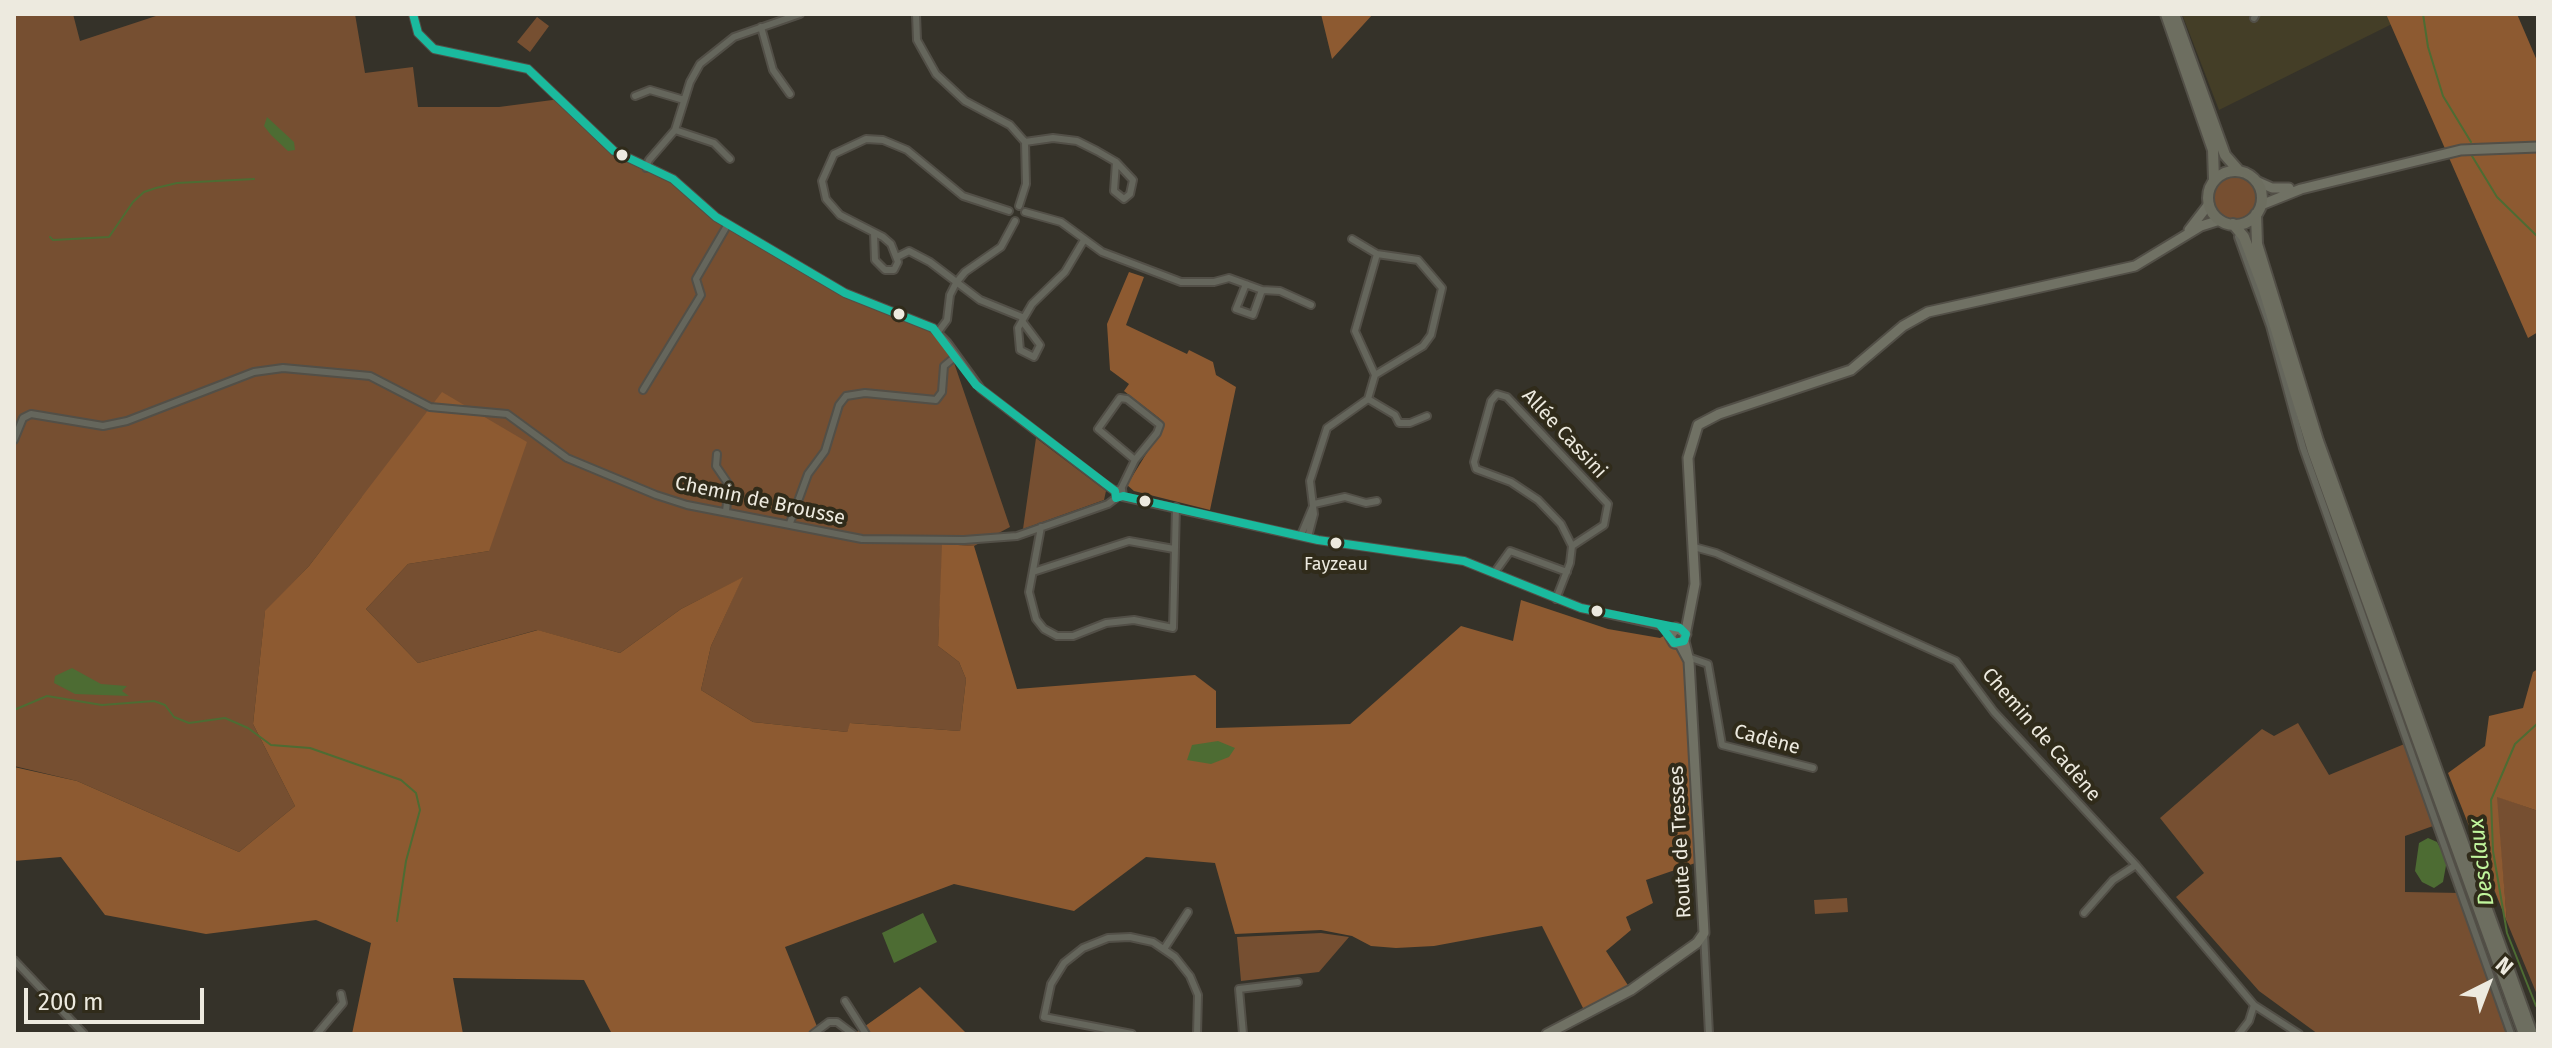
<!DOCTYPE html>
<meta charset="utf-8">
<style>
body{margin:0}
#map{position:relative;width:2552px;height:1048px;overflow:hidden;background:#353229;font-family:"Fira Sans",sans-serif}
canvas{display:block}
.frame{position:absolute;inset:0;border:16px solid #edeadf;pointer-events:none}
.north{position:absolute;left:2448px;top:944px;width:80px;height:80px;-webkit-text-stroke:6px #302b1a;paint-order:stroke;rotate:42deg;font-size:22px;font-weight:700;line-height:32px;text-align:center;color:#edeadf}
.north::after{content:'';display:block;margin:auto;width:28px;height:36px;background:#edeadf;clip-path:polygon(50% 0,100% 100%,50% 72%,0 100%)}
.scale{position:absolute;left:24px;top:988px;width:180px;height:36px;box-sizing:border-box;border:4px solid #edeadf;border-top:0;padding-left:10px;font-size:24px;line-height:28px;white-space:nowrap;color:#edeadf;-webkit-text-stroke:6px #302b1a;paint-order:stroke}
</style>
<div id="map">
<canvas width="2552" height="1048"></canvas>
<div class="frame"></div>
<div class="north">N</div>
<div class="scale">200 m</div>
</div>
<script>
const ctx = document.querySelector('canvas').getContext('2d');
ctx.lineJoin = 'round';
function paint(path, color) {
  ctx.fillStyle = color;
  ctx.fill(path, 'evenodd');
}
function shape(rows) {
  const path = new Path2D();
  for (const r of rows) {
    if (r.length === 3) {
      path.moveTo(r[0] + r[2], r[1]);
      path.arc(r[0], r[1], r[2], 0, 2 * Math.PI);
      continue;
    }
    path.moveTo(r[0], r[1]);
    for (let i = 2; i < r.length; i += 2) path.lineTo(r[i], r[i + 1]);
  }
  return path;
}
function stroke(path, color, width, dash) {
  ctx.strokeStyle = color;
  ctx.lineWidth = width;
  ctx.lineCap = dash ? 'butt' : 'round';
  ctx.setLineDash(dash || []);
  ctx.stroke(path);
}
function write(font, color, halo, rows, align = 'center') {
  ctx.font = font + ' "Fira Sans",sans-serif';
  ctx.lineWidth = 8;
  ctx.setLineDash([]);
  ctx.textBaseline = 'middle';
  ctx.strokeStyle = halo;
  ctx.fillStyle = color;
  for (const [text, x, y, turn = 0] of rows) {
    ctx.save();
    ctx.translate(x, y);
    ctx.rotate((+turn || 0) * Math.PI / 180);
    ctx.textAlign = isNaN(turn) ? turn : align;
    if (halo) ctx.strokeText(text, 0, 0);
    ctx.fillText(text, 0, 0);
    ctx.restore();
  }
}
const built = shape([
 [2182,14,2393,14,2396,22,2219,110]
]);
const green = shape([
 [14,14,73,14,80,41,162,14,355,14,365,73,413,67,418,107,499,107,560,99,607,145,665,175,703,207,845,293,919,321,947,342,1010,527,974,546,943,544,938,646,959,662,966,679,960,731,851,723,847,732,753,722,701,690,711,646,742,578,681,609,620,653,537,630,418,663,366,609,408,564,489,551,362,497,309,566,265,612,253,724,295,806,239,852,77,781,14,766],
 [537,17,549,26,530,52,517,42],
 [2235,197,22],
 [1036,438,1106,491,1104,500,1023,529],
 [2298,723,2329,775,2419,738,2447,821,2405,836,2405,892,2461,893,2506,1034,2318,1034,2259,991,2176,897,2204,873,2160,818,2262,729,2274,736],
 [2496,796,2538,811,2538,997,2507,922],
 [1847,898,1848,912,1815,914,1814,900],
 [1321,933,1349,937,1319,972,1241,981,1237,937]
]);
const forest = shape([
 [1321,14,1373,14,1332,59],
 [2386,14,2517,14,2538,63,2538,332,2528,338],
 [1129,272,1144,277,1126,325,1187,354,1189,350,1213,362,1216,375,1236,387,1210,510,1134,491,1127,485,1164,425,1159,418,1124,391,1129,384,1110,370,1107,324],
 [442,392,527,442,489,551,408,564,366,609,418,663,538,630,620,653,681,609,743,577,711,646,701,690,753,722,847,732,850,723,960,731,966,679,959,662,938,646,942,544,974,546,1017,689,1195,675,1216,691,1216,728,1350,724,1461,626,1513,641,1521,600,1608,629,1660,638,1671,632,1687,653,1701,861,1646,880,1653,903,1626,917,1631,930,1606,951,1631,990,1584,1010,1542,926,1434,946,1396,948,1371,946,1352,936,1321,930,1235,934,1215,863,1146,857,1074,911,954,884,785,947,820,1034,612,1034,584,980,453,978,463,1034,352,1034,371,943,316,920,206,934,105,915,61,857,14,861,14,767,77,781,239,852,295,806,253,724,265,611,309,566],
 [2538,669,2538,811,2497,797,2507,922,2448,773,2485,746,2489,716,2523,708,2533,672],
 [920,987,967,1034,854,1034]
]);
const water = shape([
 [267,117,294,142,295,150,288,151,271,135,264,126],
 [72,668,101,684,127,686,122,691,129,696,75,694,54,683,55,676],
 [1218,741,1235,748,1229,757,1211,764,1187,760,1192,745],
 [2428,838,2437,842,2447,860,2443,882,2434,888,2422,882,2415,871,2419,843],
 [923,913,937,942,894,963,882,933]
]);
const stream = shape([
 [2423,14,2428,47,2443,96,2471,142],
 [2472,156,2497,197,2538,237],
 [50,237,53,240,109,237,133,202,144,192,156,188,177,183,254,179],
 [14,710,47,696,102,705,154,701,165,705,174,717,189,723,225,718,248,728,271,745,310,748,401,780,416,793,420,810,406,861,397,921],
 [2536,1006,2507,933,2493,851,2491,800,2515,744,2538,723]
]);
const street = shape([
 [413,14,418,33,434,49,528,69,614,151,673,179,716,217,845,293,933,328,947,342,981,389,1106,485,1115,491,1122,489,1123,496],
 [916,14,917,40,936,74,965,101,1010,125,1025,142,1026,184,1019,206],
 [2254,18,2256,14],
 [761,27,773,70,790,94],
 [635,96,650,90,684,100],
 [675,130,714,143,730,159],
 [1025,142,1053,138,1077,141,1097,151,1116,162,1114,191,1124,199,1130,194,1133,180,1116,162],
 [646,168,649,160,675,130,690,82,700,64,734,37,800,14],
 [1025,212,1061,222,1102,252,1181,282,1214,282,1229,278,1262,290,1280,291,1311,305],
 [874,233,875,260,885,270,894,270,898,262,891,244,883,237,840,215,826,199,822,181,834,154,866,139,883,140,907,150,963,196,1009,211],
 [2238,237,2270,326,2303,448,2511,1034],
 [1352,239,1377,254],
 [897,257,909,251,930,262,980,300,1022,317],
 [1246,284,1236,309,1253,315,1262,290],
 [1022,321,1040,345,1034,357,1020,350,1018,328,1032,304,1065,272,1084,240],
 [938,332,947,320,950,295,956,283,965,272,1001,247,1015,221],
 [643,390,701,295,696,279,728,224],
 [1368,399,1395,415,1399,423,1410,423,1427,416],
 [14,440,23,418,31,414,103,426,127,421,254,372,283,368,370,376,430,407,507,414,567,458,656,495,687,505,862,539,964,540,1017,536,1108,504,1116,498],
 [717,454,716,466,729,485,726,511],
 [1121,489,1135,460,1157,433,1160,425,1127,399,1120,398,1098,429,1135,460],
 [1123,497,1318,540,1464,561,1581,608,1675,629],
 [1314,504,1345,497,1366,503,1377,501],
 [790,523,808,474,825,451,839,405,846,396,865,393,936,400,942,392,944,366,956,356],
 [1041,527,1029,592,1036,619,1044,629,1057,636,1073,636,1106,623,1134,620,1173,628,1176,507],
 [1301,535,1314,504],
 [1308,537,1314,514,1310,481,1327,428,1368,399,1375,375,1423,346,1431,335,1442,288,1418,260,1377,254,1355,331,1375,375],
 [1694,547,1716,553,1956,661,1994,712,2136,865,2254,1005,2299,1034],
 [1033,572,1129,541,1174,549],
 [1495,572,1510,551,1567,572],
 [1556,599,1570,563,1572,546,1604,525,1608,504,1507,397,1497,394,1491,401,1474,462,1476,469,1511,482,1538,500,1561,524,1572,546],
 [1688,657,1708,664,1722,745,1813,768],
 [2084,913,2113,880,2136,865],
 [1704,933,1709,1034],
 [1164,949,1188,912],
 [14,960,84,1034],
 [845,1001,866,1034],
 [317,1034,343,1003,341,994],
 [813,1034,829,1022,837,1022,853,1034],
 [1132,1034,1044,1017,1051,984,1064,963,1083,948,1108,938,1130,937,1153,942,1175,957,1190,976,1198,995,1197,1034],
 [1243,1034,1239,989,1298,982],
 [2239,1034,2249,1021,2254,1005]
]);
const secondary = shape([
 [2256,181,2272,188,2289,188],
 [2261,205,2301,189,2461,150,2538,147],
 [2189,230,2209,204],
 [1688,657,1684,641,1695,584,1688,458,1698,425,1719,414,1851,370,1903,326,1928,312,2135,266,2201,226,2220,220],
 [1547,1034,1631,990,1697,943,1704,933,1689,661,1680,644,1674,643,1670,636,1676,628,1686,634]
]);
const primary = shape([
 [2166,14,2213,150,2214,180],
 [2174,14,2225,155,2239,171],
 [2235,198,27],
 [2256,214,2257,244,2318,441,2532,1034],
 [2233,224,2244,237,2264,290,2313,451,2524,1034]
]);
const bus1 = shape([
 [413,14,418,33,434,49,528,69,614,151,673,179,716,217,845,293,933,328,976,385,1115,491,1116,498,1123,496,1318,540,1464,561,1581,608,1680,628,1686,634,1684,641,1674,643,1660,625]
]);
const markers = [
 [622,155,7,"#edeadf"],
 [899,314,7,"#edeadf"],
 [1145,501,7,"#edeadf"],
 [1336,543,7,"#edeadf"],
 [1597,611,7,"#edeadf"]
];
const busNames = [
 ["Fayzeau",1336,565]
];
const streetNames = [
 ["Allée Cassini",1564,434,47],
 ["Chemin de Brousse",760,501,12],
 ["Chemin de Cadène",2041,735,49],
 ["Cadène",1767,740,15],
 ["Route de Tresses",1681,842,-93]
];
const waterNames = [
 ["Desclaux",2482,862,-97]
];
paint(built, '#443e27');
paint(green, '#764f31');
paint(forest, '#8d5a31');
paint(water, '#4d6c33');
stroke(stream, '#4d6c33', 2);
stroke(street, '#524f47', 10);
stroke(secondary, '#524f47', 13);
stroke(primary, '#524f47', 14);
stroke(street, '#65665c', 6);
stroke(secondary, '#707164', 9);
stroke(primary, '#6d6e60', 10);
stroke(bus1, '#1aba9e', 8);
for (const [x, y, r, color] of markers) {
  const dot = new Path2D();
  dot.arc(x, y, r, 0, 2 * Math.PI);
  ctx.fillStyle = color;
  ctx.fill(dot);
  stroke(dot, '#302b1a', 3);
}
write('18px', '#edeadf', '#302b1a', busNames);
write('20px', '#edeadf', '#302b1a', streetNames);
write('italic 22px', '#c1f69d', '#302b1a', waterNames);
</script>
